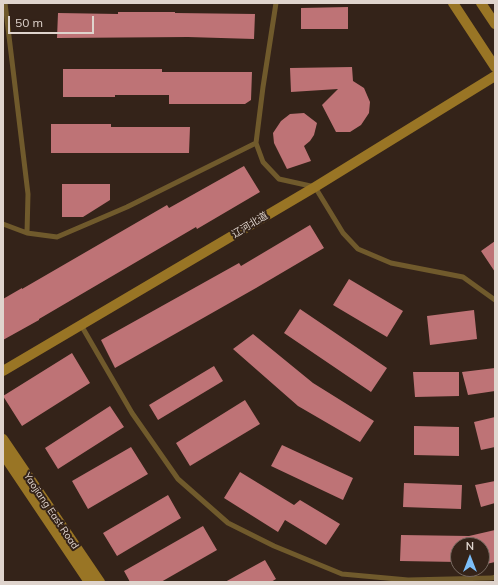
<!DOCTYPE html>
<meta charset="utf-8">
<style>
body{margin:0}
#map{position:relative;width:498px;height:585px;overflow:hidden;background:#342319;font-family:Mulish,sans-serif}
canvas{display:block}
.frame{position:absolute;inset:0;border:4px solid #dfd4cd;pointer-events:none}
.north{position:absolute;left:450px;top:537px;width:40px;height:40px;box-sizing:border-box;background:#342319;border:1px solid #786a61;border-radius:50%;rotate:0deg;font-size:11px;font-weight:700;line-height:16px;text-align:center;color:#dfd4cd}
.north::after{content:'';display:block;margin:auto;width:14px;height:18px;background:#7cbef9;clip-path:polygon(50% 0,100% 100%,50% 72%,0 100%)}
.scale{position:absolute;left:8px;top:16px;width:86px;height:18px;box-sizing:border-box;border:2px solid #dfd4cd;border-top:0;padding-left:5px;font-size:12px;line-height:14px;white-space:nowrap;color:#dfd4cd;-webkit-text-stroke:3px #342319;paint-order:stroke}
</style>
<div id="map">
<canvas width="498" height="585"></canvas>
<div class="frame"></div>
<div class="north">N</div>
<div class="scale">50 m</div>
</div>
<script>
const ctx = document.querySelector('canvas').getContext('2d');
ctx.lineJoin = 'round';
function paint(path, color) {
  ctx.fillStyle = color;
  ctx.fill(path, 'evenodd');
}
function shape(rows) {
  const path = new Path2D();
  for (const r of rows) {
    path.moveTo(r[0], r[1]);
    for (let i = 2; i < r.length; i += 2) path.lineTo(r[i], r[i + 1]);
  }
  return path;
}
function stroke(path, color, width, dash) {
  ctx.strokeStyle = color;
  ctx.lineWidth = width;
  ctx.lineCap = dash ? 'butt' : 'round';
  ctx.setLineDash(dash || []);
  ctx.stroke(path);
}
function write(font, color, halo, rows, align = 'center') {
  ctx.font = font + ' Mulish,"Noto Sans SC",sans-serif';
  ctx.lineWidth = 4;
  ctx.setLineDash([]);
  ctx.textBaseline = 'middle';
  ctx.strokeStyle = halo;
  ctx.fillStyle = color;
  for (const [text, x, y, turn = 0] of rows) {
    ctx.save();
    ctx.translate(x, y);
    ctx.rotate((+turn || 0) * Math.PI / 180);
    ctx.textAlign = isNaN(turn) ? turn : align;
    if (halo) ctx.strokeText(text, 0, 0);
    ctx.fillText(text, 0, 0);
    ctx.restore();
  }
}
const building = shape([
 [348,7,348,29,301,29,301,8],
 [118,12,175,12,175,13,255,14,254,39,188,37,57,38,58,13,118,14],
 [352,67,353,81,364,88,370,102,369,113,361,125,350,132,336,132,322,105,338,89,291,92,290,68],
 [63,69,162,69,162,72,252,72,251,100,245,104,169,104,169,95,115,95,115,97,63,97],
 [304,113,317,123,314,135,310,141,304,146,311,161,287,169,274,143,273,133,281,121,290,114],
 [51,124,111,124,111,127,190,127,189,153,51,153],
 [244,166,260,192,197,229,196,227,39,319,39,320,3,340,3,299,22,288,22,289,167,205,169,208],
 [62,184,110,184,110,200,83,217,62,217],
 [310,225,324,248,256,288,115,368,101,340,239,263,241,266],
 [495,241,495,272,481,251],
 [349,279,403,311,387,337,333,305],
 [300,309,387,368,371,392,284,333],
 [474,310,477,339,430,345,427,316],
 [253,334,313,383,374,421,360,442,298,406,233,349],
 [72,353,90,383,22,426,3,396],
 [214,366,223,381,158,420,149,405],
 [495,368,495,391,468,395,462,372],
 [413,372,459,372,459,396,415,397],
 [245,400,260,424,190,466,176,443],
 [110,406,124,427,58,469,45,448],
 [495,417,495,447,481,450,474,422],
 [414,426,459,427,459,456,414,455],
 [282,445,353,478,343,500,271,466],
 [131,447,148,474,88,509,72,481],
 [240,472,294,505,300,500,340,524,326,545,285,520,278,532,224,498],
 [495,481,495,503,481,507,475,485],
 [404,483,462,485,461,509,403,507],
 [168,495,181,518,117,556,103,533],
 [203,526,217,550,161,582,130,582,124,571],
 [495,530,495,562,482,565,482,545,458,545,458,562,400,561,401,535,469,536],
 [265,560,276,579,271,582,225,582]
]);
const lane = shape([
 [5,3,28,194,27,233],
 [276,3,263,87,256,143,263,162,279,179,315,187,343,233,358,249,391,263,463,277,495,300],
 [3,224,27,233,57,237,127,207,256,143],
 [81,325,132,413,178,479,228,523,274,546,342,574,408,580,492,578,495,577]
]);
const secondary = shape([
 [453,3,495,67],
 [481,3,495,24],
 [3,371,315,187,495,76],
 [3,439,100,582],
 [3,454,89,582]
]);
const streetNames = [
 ["辽河北道",250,225,-31],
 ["Yaojiang East Road",51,511,56]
];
paint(building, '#be7376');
stroke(lane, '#705a2c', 5);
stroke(secondary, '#997525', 10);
write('10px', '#dfd4cd', '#342319', streetNames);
</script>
